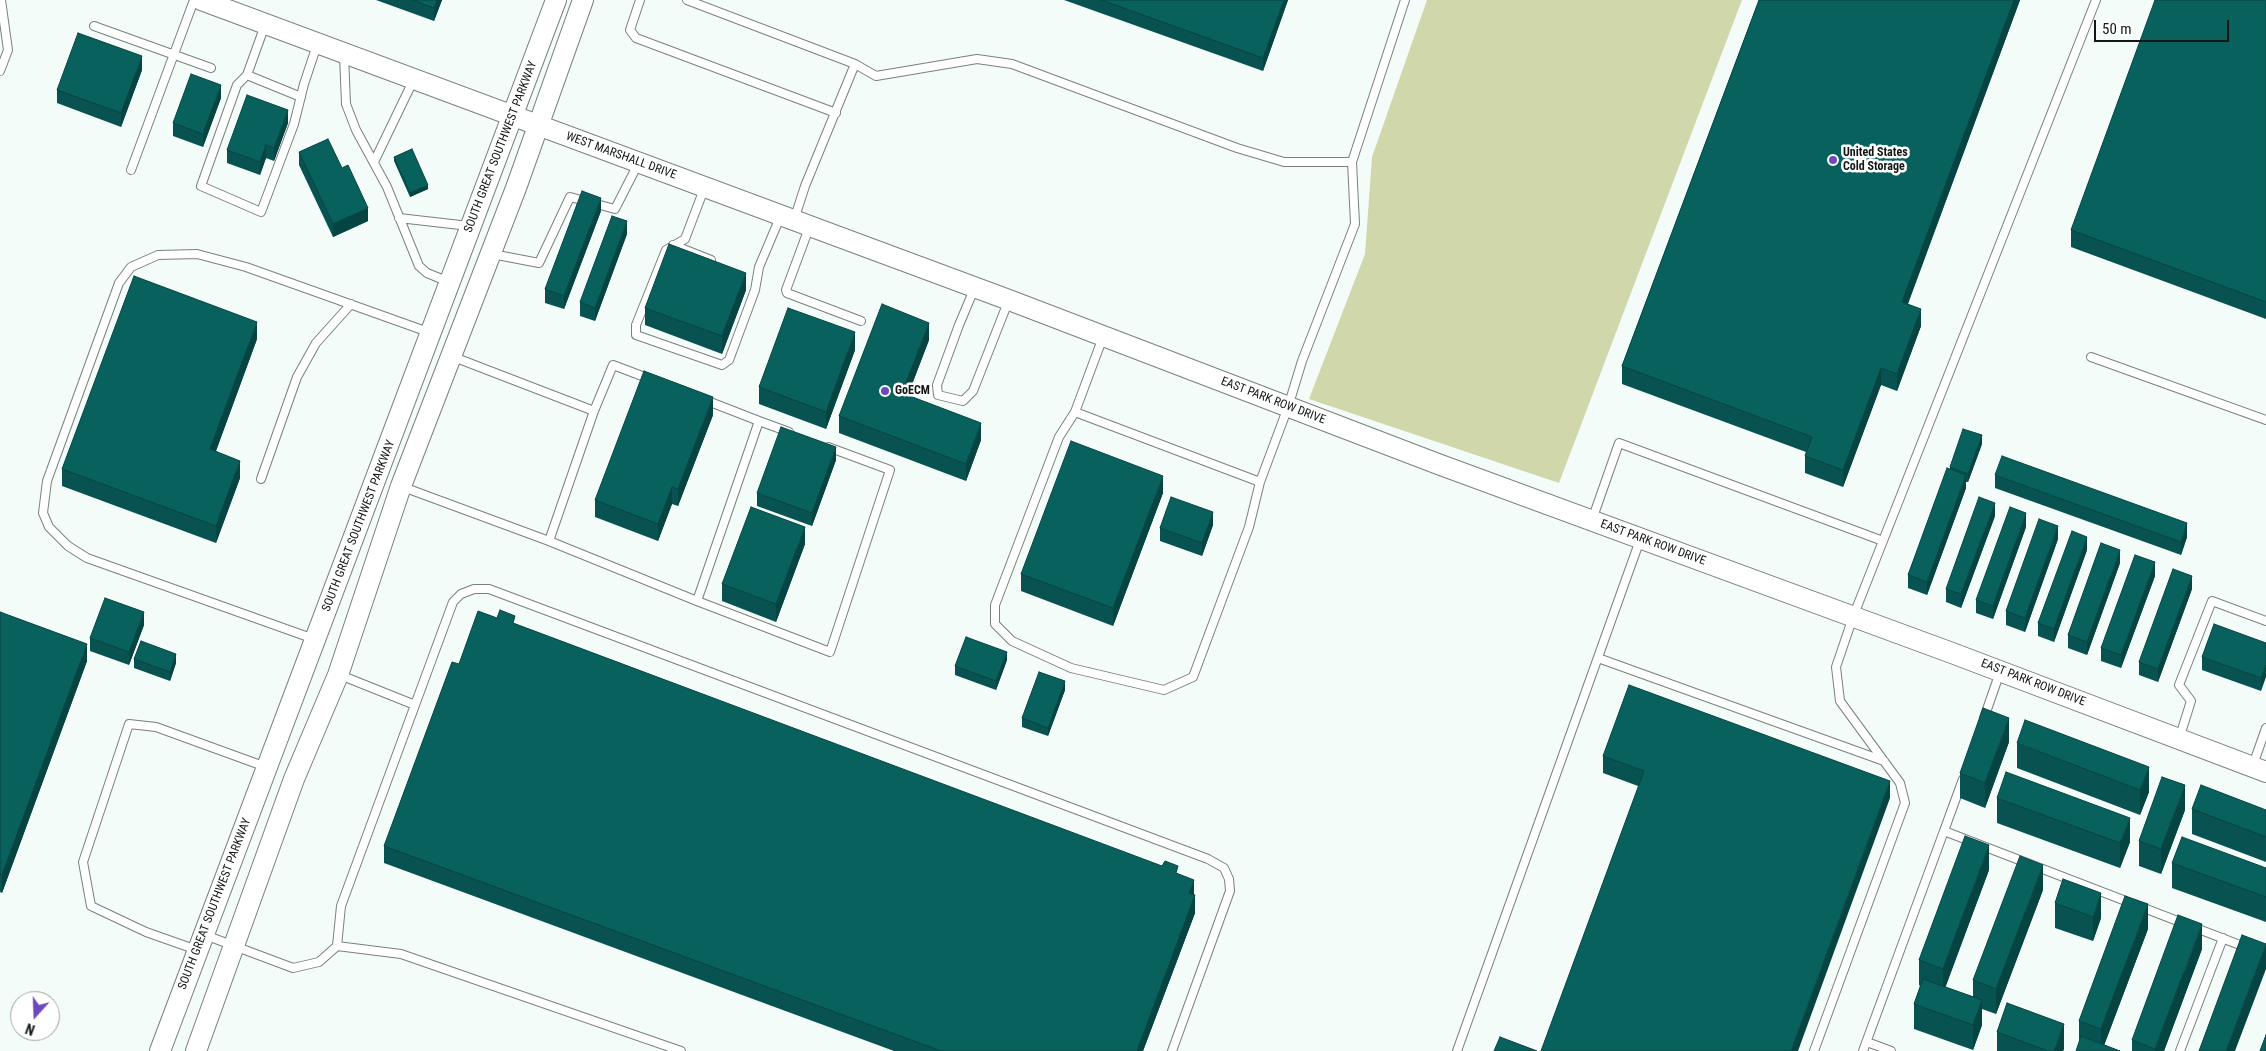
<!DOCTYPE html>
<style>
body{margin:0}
#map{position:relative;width:2266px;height:1051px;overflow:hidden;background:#f3fcf8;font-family:"Roboto Condensed",sans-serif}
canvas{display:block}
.north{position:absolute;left:10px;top:991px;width:50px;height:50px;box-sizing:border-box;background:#fff;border:1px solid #a0a2a1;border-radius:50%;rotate:200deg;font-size:14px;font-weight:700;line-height:20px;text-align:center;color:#121614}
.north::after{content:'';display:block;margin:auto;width:18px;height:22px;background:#6d49c1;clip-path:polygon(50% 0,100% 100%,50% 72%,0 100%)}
.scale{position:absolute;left:2094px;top:20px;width:135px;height:22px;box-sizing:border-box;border:2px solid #121614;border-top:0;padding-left:6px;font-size:15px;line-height:18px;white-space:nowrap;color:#121614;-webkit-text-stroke:4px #fff;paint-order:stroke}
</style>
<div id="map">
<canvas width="2266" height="1051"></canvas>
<div class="north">N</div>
<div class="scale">50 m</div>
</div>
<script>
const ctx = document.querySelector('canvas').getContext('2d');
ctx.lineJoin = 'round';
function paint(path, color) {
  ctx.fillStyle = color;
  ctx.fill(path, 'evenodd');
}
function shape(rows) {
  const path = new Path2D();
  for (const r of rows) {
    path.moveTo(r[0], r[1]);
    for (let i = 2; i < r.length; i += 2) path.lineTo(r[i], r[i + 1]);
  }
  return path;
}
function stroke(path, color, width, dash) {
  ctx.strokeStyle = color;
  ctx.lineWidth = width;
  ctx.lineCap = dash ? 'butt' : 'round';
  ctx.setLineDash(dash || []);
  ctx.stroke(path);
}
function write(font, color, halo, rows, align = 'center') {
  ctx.font = font + ' "Roboto Condensed",sans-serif';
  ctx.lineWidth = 5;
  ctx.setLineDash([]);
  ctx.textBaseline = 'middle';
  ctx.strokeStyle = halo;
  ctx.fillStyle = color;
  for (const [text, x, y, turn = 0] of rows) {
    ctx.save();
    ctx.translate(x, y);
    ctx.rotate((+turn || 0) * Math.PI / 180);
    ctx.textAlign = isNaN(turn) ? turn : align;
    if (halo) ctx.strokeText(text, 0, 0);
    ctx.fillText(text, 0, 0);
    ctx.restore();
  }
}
const green = shape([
 [1427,0,1742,0,1559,483,1309,399,1365,254,1372,157]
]);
const lane = shape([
 [640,0,630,30,636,38,836,113],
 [687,0,855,64,876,76,977,59,1012,64,1237,148,1284,162,1352,162,1355,224,1302,361,1288,407,1260,482,1075,412,1103,337],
 [265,25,247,75,301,97],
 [94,26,211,68],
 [344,55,346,104,356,130,387,187,419,266,427,273,449,282],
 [0,71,8,50,1,0],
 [247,75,237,85,201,186,261,212,294,124,304,84,317,45],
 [374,162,413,81],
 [1352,162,1405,0],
 [131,170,194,0],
 [704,189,685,239,666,250,636,325,636,335,722,365,729,360,755,290,759,267,781,215],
 [399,218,469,226],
 [794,220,805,186,855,64],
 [809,228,786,290,787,293,861,321],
 [673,245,711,260],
 [492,254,539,263,570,197,615,209,638,164],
 [975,287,959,325,937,385,938,395,963,401,973,391,1008,302],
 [451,356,594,411],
 [2091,357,2266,420],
 [1075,412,1059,437,995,605,995,624,1012,641,1071,668,1164,690,1193,677,1249,527,1260,482],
 [759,421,789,432],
 [261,479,297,377,316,343,351,304],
 [403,487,549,541,697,601,830,652,890,470,828,447],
 [1592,520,1619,443,1883,541],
 [549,541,594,411,613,365,650,379],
 [697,601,759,421,705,400],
 [314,639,87,558,68,546,49,527,43,513,47,481,119,283,131,267,158,255,197,254,246,267,431,333],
 [1598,658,1884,761],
 [415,705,453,602,461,594,474,589,489,589,1208,859,1224,868,1229,879,1230,891,1172,1051],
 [1984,718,2000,672],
 [2179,739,2191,701,2179,685,2212,601,2266,621],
 [2253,765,2266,728],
 [1963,779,1944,831,2266,955],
 [205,935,293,968,319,962,337,946,341,906,415,705,340,675],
 [337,946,401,954,681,1051],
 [197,950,146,932,91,906,83,862,129,724,156,727,266,767],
 [1867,1042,1891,1051],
 [1457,1051,1640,540],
 [1814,1051,1905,803,1900,783,1840,701,1836,667,1853,617,2096,0],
 [1863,1051,1944,831],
 [2180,1051,2223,938]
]);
const secondary = shape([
 [201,0,1009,300,1438,464,1952,653,2266,772],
 [160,1051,556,0],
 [196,1051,294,779,338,675,401,486,516,188,583,0]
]);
const wall = shape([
 [376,0,442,0,434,21],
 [1064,0,1288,0,1263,71],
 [1759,0,2020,0,1908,304,1921,326,1897,391,1881,385,1843,487,1805,473,1805,456,1806,452,1622,384,1622,366],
 [2266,0,2266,319,2071,247,2071,230],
 [142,70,121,127,57,103,57,90],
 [221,98,203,147,173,136,173,123],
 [288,123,274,161,266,158,260,175,227,163,227,150],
 [299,152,342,168,368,221,333,237,299,165],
 [394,157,428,189,410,197,394,161],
 [601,211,564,309,545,303,545,289],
 [627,234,595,321,580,316,580,302],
 [746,290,722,354,645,325,645,308],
 [257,339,216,451,240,478,216,543,62,486,62,469],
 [929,340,908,395,981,440,966,481,839,433,839,416],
 [855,350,826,429,759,404,759,387],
 [713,415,678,506,672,504,658,541,595,517,595,500],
 [1982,444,1968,482,1966,482,1966,488,1927,595,1908,588,1908,575,1950,469,1950,467],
 [836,460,812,526,757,506,757,493],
 [1995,475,2187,537,2181,555,1995,488],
 [1163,493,1113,626,1021,591,1021,574],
 [1995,516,1961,608,1946,602,1946,589],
 [1213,525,1202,556,1160,541,1160,528],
 [2026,527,1993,619,1976,613,1976,600],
 [2058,539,2025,632,2006,625,2006,611],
 [805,544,776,622,722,601,722,584],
 [2087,550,2054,642,2038,636,2038,623],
 [2120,563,2087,655,2068,648,2068,635],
 [2155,576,2121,668,2101,661,2101,648],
 [2192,589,2158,682,2139,675,2139,662],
 [0,612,87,661,2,893,0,892],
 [497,618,515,624,1178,874,1194,895,1195,913,1143,1051,894,1051,384,863,384,846,459,664],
 [144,625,129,665,90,651,90,638],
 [2266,643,2261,691,2202,670,2202,657],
 [134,659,176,663,170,681,134,668],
 [1007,660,996,690,955,675,955,666],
 [1065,690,1048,736,1022,727,1022,718],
 [2009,742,1985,808,1960,798,1960,773],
 [2017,743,2149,792,2140,815,2017,768],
 [1603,756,1890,798,1638,786,1603,773],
 [1997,798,2130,842,2120,868,1997,823],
 [2192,809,2266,810,2266,862,2192,834],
 [2185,810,2161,874,2139,866,2139,841],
 [2172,863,2266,868,2266,922,2172,888],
 [1989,870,1945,987,1973,997,1973,980,2043,890,1996,1014,1982,1009,1982,1025,1973,1050,1914,1029,1914,1004,1920,986,1919,985,1919,960],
 [2055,903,2101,918,2093,941,2055,928],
 [2148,929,2104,1045,2079,1041,2079,1021],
 [2202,949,2164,1051,2132,1051,2132,1040],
 [1997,1032,2064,1049,2063,1051,1997,1051]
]);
const shadedWall = shape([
 [437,0,442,0,434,21,434,8],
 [1284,0,1288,0,1263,71,1263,58],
 [2014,0,2020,0,1902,319,1902,302],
 [142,56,142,70,121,127,121,113],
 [221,85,221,98,203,147,203,134],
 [288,110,288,123,274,161,274,148],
 [266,145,266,158,260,175,260,162],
 [428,185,428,189,410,197,410,193],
 [601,198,601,211,564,309,564,296],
 [368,208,368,221,333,237,333,224],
 [627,221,627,234,595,321,595,308],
 [746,273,746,290,722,354,722,336],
 [1921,309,1921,326,1897,391,1897,374],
 [257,322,257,339,210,467,210,449],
 [929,323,929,340,902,410,902,393],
 [855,332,855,350,826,429,826,412],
 [1881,368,1881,385,1843,487,1843,470],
 [713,397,713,415,678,506,678,489],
 [981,423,981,440,966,481,966,464],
 [1982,435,1982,444,1968,482,1968,474],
 [836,447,836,460,812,526,812,513],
 [240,461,240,478,216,543,216,526],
 [1966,475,1966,488,1927,595,1927,582],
 [1163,476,1163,493,1113,626,1113,608],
 [672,487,672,504,658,541,658,524],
 [1995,503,1995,516,1961,608,1961,594],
 [1213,512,1213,525,1202,556,1202,543],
 [2026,513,2026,527,1993,619,1993,606],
 [2187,523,2187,537,2181,555,2181,542],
 [2058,526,2058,539,2025,632,2025,618],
 [805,527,805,544,776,622,776,604],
 [2087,537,2087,550,2054,642,2054,629],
 [2120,550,2120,563,2087,655,2087,642],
 [2155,562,2155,576,2121,668,2121,655],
 [2192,576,2192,589,2158,682,2158,669],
 [144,612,144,625,129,665,129,652],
 [87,644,87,661,2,893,2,875],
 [1007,652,1007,660,996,690,996,681],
 [176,654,176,663,170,681,170,672],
 [2266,664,2266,677,2261,691,2261,678],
 [1065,681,1065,690,1048,736,1048,728],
 [2009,718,2009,742,1985,808,1985,783],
 [2149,767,2149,792,2140,815,2140,790],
 [1890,781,1890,798,1798,1051,1791,1051],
 [2185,785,2185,810,2161,874,2161,849],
 [2130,818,2130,842,2120,868,2120,843],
 [1989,845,1989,870,1943,994,1943,969],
 [2043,865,2043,890,1996,1014,1996,989],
 [1194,880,1194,897,1189,893],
 [2101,893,2101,918,2093,941,2093,917],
 [1195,895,1195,913,1143,1051,1137,1051],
 [2148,904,2148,929,2102,1051,2101,1051,2101,1029],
 [2202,924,2202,949,2164,1051,2155,1051],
 [2266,944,2266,969,2235,1051,2226,1051],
 [1982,1000,1982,1025,1973,1050,1973,1025],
 [2064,1024,2064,1049,2063,1051,2054,1051]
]);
const building = shape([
 [412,0,437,0,434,8,412,0],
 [1101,0,1284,0,1263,58,1101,0],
 [1759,0,2014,0,1902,302,1921,309,1897,374,1881,368,1843,470,1805,456,1812,437,1622,366,1759,0],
 [2155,0,2266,0,2266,302,2071,230,2155,0],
 [78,33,142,56,121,113,57,90,78,33],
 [191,74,221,85,203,134,173,123,191,74],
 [247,95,288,110,274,148,266,145,260,162,227,150,247,95],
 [328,139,342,168,348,165,368,208,333,224,299,152,328,139],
 [412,149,428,185,410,193,394,157,412,149],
 [582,191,601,198,564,296,545,289,582,191],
 [612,216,627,221,595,308,580,302,612,216],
 [669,244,746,273,722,336,645,308,669,244],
 [134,276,257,322,210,449,240,461,216,526,62,469,134,276],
 [882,304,929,323,902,393,981,423,966,464,839,416,882,304],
 [788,308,855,332,826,412,759,387,788,308],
 [644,371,713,397,678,489,672,487,658,524,595,500,644,371],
 [781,427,836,447,812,513,757,493,781,427],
 [1963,429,1982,435,1968,474,1950,467,1963,429],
 [1071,441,1163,476,1113,608,1021,574,1071,441],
 [2002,456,2187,523,2181,542,1995,475,2002,456],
 [1947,468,1966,475,1927,582,1908,575,1947,468],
 [1171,497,1213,512,1202,543,1160,528,1171,497],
 [1979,497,1995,503,1961,594,1946,589,1979,497],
 [751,507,805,527,776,604,722,584,751,507],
 [2010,507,2026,513,1993,606,1976,600,2010,507],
 [2039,519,2058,526,2025,618,2006,611,2039,519],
 [2072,531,2087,537,2054,629,2038,623,2072,531],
 [2101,543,2120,550,2087,642,2068,635,2101,543],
 [2135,555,2155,562,2121,655,2101,648,2135,555],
 [2173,569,2192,576,2158,669,2139,662,2173,569],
 [105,598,144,612,129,652,90,638,105,598],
 [500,610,515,616,513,623,1162,866,1165,861,1178,866,1176,873,1194,880,1189,893,1195,895,1137,1051,941,1051,384,846,452,662,459,664,478,611,497,618,500,610],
 [0,612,87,644,2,875,0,874,0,612],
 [2214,624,2266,643,2266,664,2261,678,2202,657,2214,624],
 [966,637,1007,652,996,681,955,666,966,637],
 [141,641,176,654,170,672,134,659,141,641],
 [1039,672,1065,681,1048,728,1022,718,1039,672],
 [1629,685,1890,781,1791,1051,1541,1051,1644,771,1603,756,1629,685],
 [1983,708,2009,718,1985,783,1960,773,1983,708],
 [2025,720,2149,767,2140,790,2017,743,2025,720],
 [2006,772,2130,818,2120,843,1997,798,2006,772],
 [2162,777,2185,785,2161,849,2139,841,2162,777],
 [2201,785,2266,810,2266,837,2192,809,2201,785],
 [1965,836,1989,845,1943,969,1919,960,1965,836],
 [2182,837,2266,868,2266,897,2172,863,2182,837],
 [2020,856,2043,865,1996,989,1973,980,2020,856],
 [2063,879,2101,893,2093,917,2055,903,2063,879],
 [2125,896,2148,904,2101,1029,2079,1021,2125,896],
 [2178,915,2202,924,2155,1049,2132,1040,2178,915],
 [2242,935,2266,944,2226,1051,2199,1051,2242,935],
 [1923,979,1982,1000,1973,1025,1914,1004,1923,979],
 [2007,1003,2064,1024,2054,1051,2048,1051,1997,1032,2007,1003],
 [2266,1035,2266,1051,2260,1051,2266,1035],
 [2081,1036,2120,1051,2076,1051,2081,1036],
 [1500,1037,1537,1051,1494,1051,1500,1037]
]);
const markers = [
 [1833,160,5,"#6d49c1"],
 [885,391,5,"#6d49c1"]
];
const streetNames = [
 ["SOUTH GREAT SOUTHWEST PARKWAY",501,147,-69],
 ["WEST MARSHALL DRIVE",621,156,20],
 ["EAST PARK ROW DRIVE",1273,401,21],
 ["SOUTH GREAT SOUTHWEST PARKWAY",359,526,-69],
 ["EAST PARK ROW DRIVE",1653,543,20],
 ["EAST PARK ROW DRIVE",2033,683,21],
 ["SOUTH GREAT SOUTHWEST PARKWAY",215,904,-69]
];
const poiNames = [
 ["United States",1843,153],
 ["Cold Storage",1843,167],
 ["GoECM",895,391]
];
paint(green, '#d0d8ab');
stroke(lane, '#79817d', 10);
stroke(secondary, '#79817d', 22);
stroke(lane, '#fff', 8);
stroke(secondary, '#fff', 20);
paint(wall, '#085351');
paint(shadedWall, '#064442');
paint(building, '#09615e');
stroke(building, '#064442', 1);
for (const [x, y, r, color] of markers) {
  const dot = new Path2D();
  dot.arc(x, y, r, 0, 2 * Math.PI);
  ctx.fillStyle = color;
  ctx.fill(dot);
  stroke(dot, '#fff', 2);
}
write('12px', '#121614', '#fff', streetNames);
write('bold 12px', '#121614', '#fff', poiNames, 'left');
</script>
